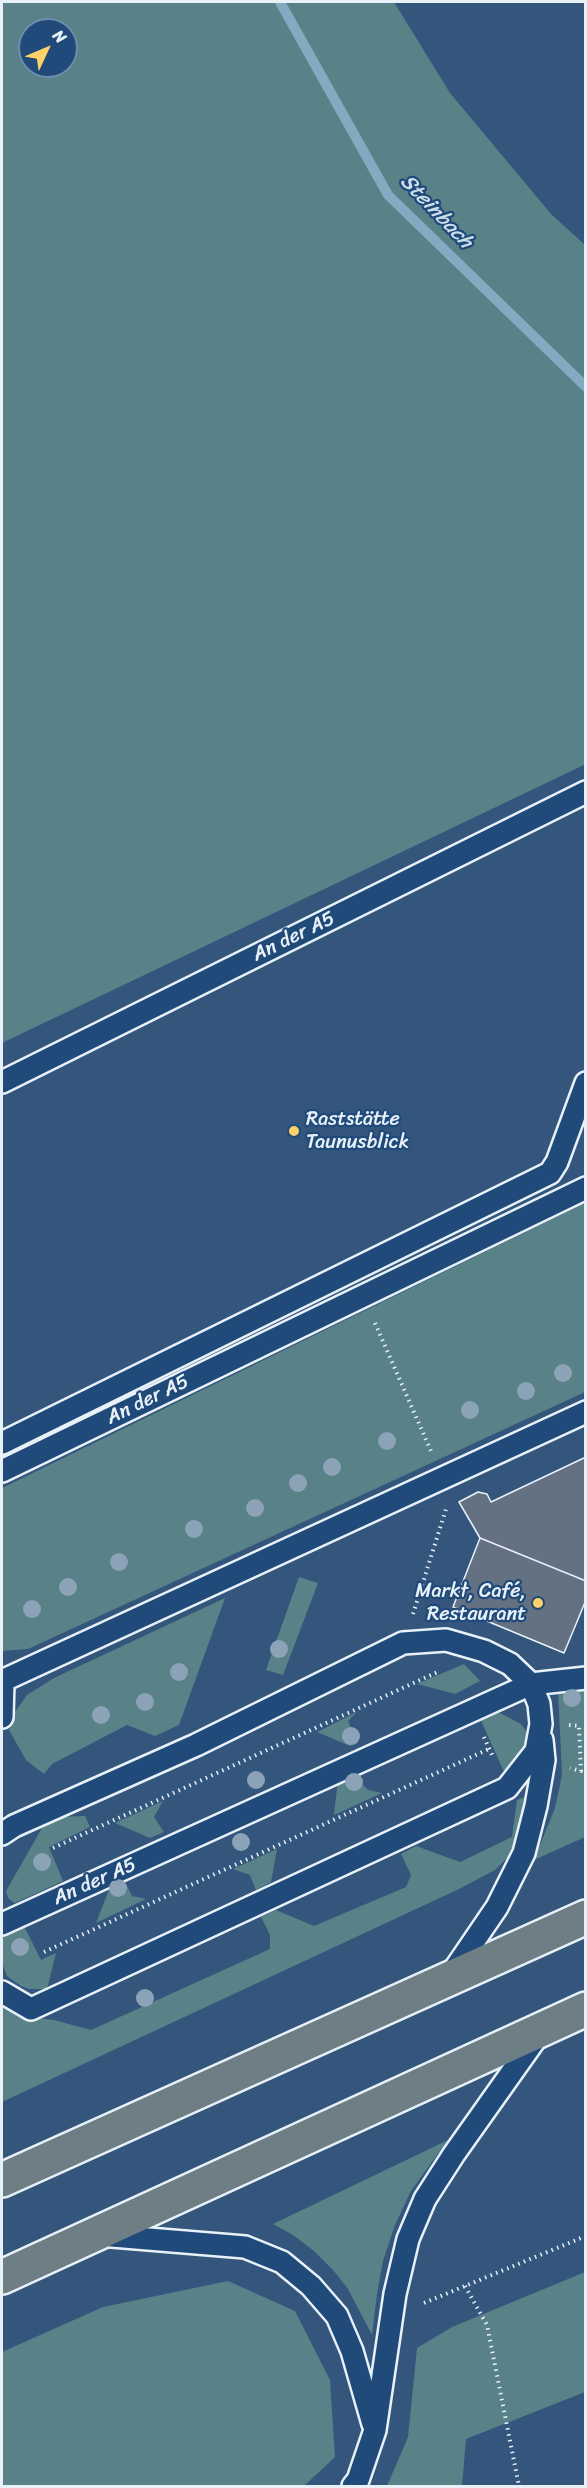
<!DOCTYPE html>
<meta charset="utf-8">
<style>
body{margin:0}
#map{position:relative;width:587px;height:2488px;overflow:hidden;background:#34567d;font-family:Sriracha,sans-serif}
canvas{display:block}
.frame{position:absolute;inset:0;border:3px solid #e8f1f8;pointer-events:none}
.north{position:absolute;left:18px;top:18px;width:60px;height:60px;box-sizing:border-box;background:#1f4a7a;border:2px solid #6f8dac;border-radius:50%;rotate:46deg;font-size:16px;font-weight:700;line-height:24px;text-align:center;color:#e8f1f8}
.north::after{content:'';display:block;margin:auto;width:21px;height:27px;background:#ffd166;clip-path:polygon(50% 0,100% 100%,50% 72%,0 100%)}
</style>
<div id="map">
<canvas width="587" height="2488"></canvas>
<div class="frame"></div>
<div class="north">N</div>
</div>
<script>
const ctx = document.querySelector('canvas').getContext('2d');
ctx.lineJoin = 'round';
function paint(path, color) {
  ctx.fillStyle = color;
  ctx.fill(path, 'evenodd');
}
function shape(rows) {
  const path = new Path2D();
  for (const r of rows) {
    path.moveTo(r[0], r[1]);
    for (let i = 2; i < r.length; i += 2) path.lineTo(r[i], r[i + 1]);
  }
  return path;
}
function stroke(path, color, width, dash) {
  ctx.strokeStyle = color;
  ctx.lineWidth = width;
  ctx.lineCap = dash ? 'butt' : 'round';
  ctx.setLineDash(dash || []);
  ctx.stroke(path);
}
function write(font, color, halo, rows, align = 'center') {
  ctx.font = font + ' Sriracha,sans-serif';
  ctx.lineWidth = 4.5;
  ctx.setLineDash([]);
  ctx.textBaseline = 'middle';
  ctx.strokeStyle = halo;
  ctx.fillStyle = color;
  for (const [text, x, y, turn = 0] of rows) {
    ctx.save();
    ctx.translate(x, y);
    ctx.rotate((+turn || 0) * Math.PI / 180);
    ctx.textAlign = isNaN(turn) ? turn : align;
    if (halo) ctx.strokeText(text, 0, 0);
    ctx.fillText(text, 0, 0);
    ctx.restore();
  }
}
const green = shape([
 [2,2,394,2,450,93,551,214,585,245,586,764,2,1043],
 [30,30,66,30,66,66,30,66],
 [585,1203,585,1392,28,1649,2,1651,2,1488],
 [299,1577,318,1583,283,1675,266,1670],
 [225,1598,179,1725,155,1736,127,1725,52,1764,44,1774,26,1760,9,1730,14,1713,27,1695,54,1678],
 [464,1664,480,1681,455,1694,417,1684],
 [558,1690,585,1690,585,1837,534,1860,555,1808,562,1775],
 [357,1712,348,1721,358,1743,350,1746,317,1732],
 [500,1713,521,1724,529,1735,527,1751,505,1774,478,1714],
 [350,1772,368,1790,382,1793,334,1815,338,1779],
 [533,1794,521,1837,511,1854,495,1870,459,1889,2,2102,2,2005,17,2016,54,2020,91,2030,270,1949,270,1935,261,1917,276,1910,314,1926,406,1887,411,1875,401,1854,416,1846,460,1862,512,1837,517,1800],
 [163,1801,154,1817,164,1832,150,1838,115,1823],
 [85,1816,90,1827,49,1847,63,1881,15,1903,8,1898,6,1891,42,1828,61,1817],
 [277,1849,271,1882,256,1890,250,1875,233,1869],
 [124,1880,132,1896,146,1899,96,1923,112,1882],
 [24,1926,41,1960,56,1953,47,1989,29,1989,21,1986,7,1976,2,1963,2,1935],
 [448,2140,411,2191,395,2225,383,2261,377,2294,372,2335,348,2289,333,2270,314,2251,293,2235,273,2224],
 [585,2272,585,2392,466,2439,462,2486,387,2486,408,2437,417,2348,452,2327],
 [228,2281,295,2311,330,2380,335,2457,304,2486,2,2486,2,2352,103,2307]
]);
const stream = shape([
 [280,2,388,195,586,387]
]);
const building = shape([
 [586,1457,586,1581,480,1538,459,1502,478,1492,487,1494,491,1502,586,1457],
 [480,1538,586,1581,586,1600,564,1653,453,1607,480,1538]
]);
const path = shape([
 [375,1323,431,1451],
 [413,1614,446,1509],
 [569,1725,579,1726,581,1771,570,1768],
 [484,1737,493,1757],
 [53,1848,440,1671],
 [44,1952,489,1749],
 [465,2286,487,2325,519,2486],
 [424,2303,586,2236]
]);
const lane = shape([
 [2,1082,586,792],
 [2,1443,550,1173,557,1162,586,1083],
 [2,1471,586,1188],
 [2,1681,586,1412],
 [2,1717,3,1682],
 [2,1834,14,1826,196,1745,403,1643,446,1640,484,1651,510,1664,531,1684,539,1704,541,1724,536,1751,507,1788,31,2009,2,1992],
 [2,1924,531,1684,586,1678],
 [450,1976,497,1907,524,1853,536,1806,544,1760,542,1740],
 [100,2235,245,2247,282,2262,311,2286,337,2316,352,2351,373,2424],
 [353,2486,358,2480,375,2430,395,2294,408,2239,425,2199,454,2154,539,2034]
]);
const highway = shape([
 [2,2180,586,1917],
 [2,2277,586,2009]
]);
const trees = [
 [563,1373],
 [526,1391],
 [470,1410],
 [387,1441],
 [332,1467],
 [298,1483],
 [255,1508],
 [194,1529],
 [119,1562],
 [68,1587],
 [32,1609],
 [279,1649],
 [179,1672],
 [572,1698],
 [145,1702],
 [101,1715],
 [351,1736],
 [256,1780],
 [354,1782],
 [241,1842],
 [42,1862],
 [118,1888],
 [20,1947],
 [145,1998]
];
const markers = [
 [294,1131,6,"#ffd166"],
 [538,1603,6,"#ffd166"]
];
const streetNames = [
 ["An der A5",294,937,-26],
 ["An der A5",148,1400,-26],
 ["An der A5",95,1882,-24]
];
const poiNames = [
 ["Raststätte",306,1120],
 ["Taunusblick",306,1143],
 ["Markt, Café,",526,1592,"right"],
 ["Restaurant",526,1615,"right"]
];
const waterNames = [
 ["Steinbach",436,212,46]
];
paint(green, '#588188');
stroke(stream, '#84a9c0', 10);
paint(building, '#647183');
stroke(building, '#e8f1f8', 1.5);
stroke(lane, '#e8f1f8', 26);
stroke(highway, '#e8f1f8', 38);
stroke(path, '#e8f1f8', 4, [1.5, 4.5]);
stroke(lane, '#1f4a7a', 21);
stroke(highway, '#6d7e84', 33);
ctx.fillStyle = '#8ba2b7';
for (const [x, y] of trees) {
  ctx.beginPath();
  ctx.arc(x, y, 9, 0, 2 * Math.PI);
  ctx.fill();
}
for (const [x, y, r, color] of markers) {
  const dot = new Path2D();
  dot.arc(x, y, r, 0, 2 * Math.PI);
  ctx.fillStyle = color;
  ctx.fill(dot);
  stroke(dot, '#1f4a7a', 2);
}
write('20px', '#e8f1f8', '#1f4a7a', streetNames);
write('20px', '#e8f1f8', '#1f4a7a', poiNames, 'left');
write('italic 21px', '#cfdfea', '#1f4a7a', waterNames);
</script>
